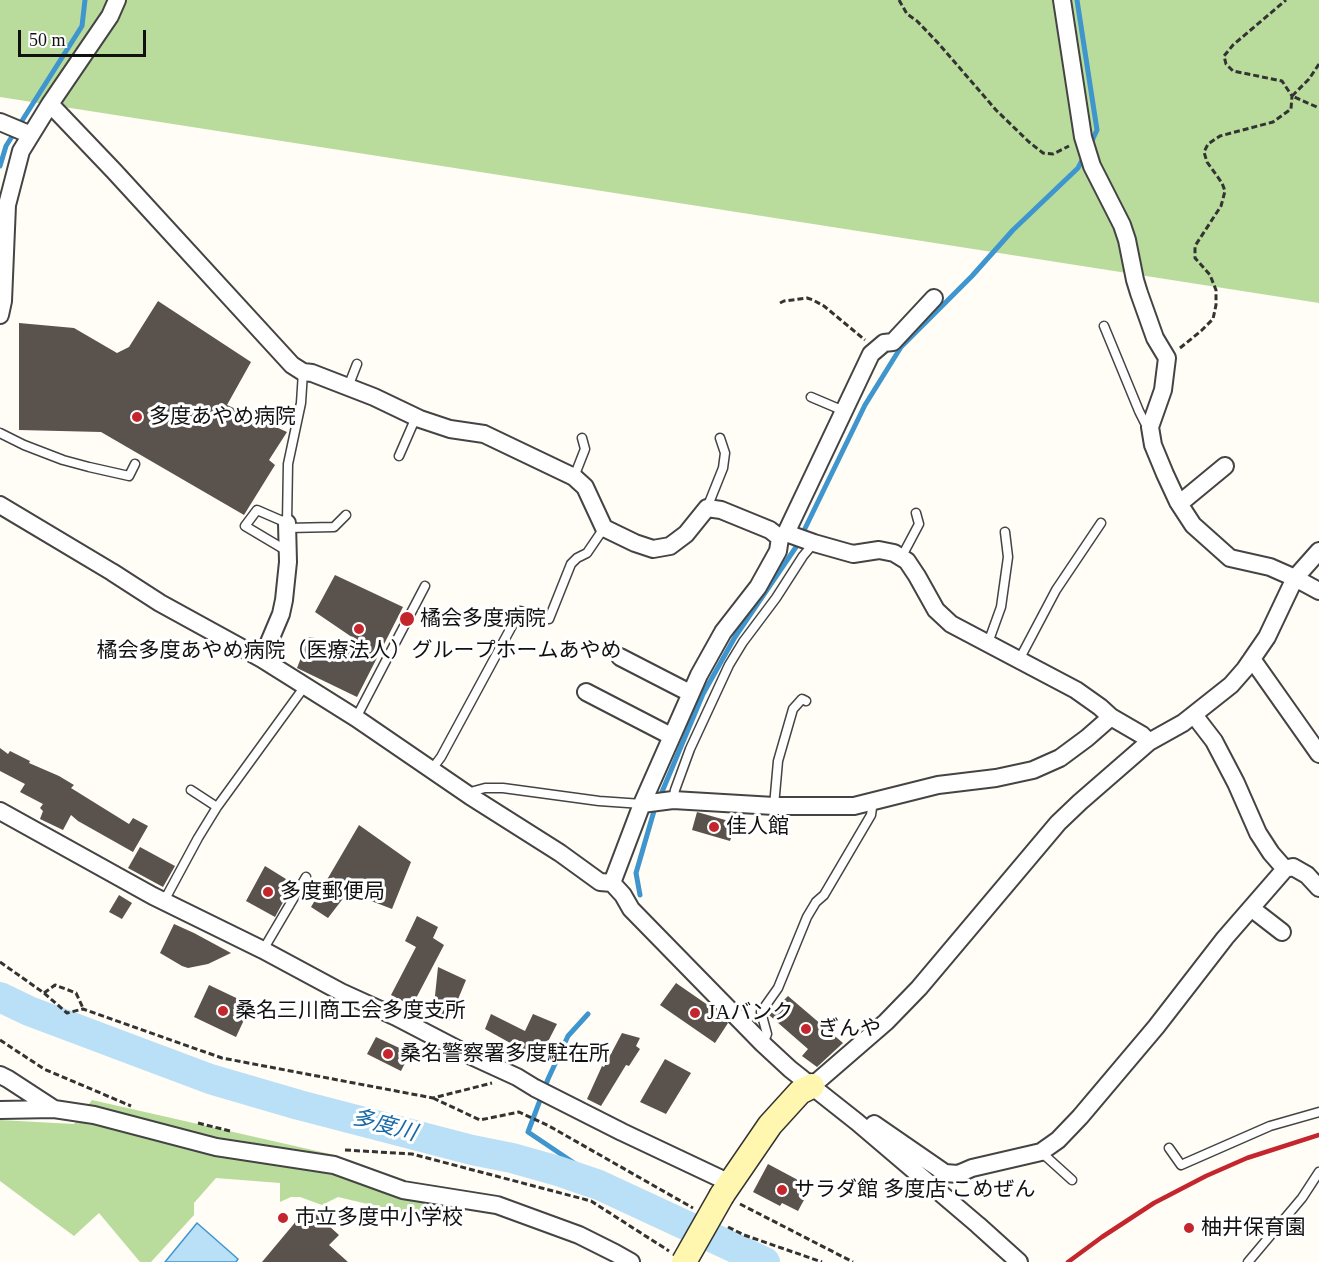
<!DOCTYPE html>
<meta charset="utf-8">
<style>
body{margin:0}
#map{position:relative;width:1319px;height:1262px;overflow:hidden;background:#fffdf5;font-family:"Times New Roman",serif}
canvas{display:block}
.scale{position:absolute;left:18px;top:30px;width:128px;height:27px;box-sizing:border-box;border:3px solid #111;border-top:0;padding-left:8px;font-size:18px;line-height:21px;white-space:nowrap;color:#111;-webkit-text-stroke:4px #fff;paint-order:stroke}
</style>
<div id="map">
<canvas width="1319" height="1262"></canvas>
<div class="scale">50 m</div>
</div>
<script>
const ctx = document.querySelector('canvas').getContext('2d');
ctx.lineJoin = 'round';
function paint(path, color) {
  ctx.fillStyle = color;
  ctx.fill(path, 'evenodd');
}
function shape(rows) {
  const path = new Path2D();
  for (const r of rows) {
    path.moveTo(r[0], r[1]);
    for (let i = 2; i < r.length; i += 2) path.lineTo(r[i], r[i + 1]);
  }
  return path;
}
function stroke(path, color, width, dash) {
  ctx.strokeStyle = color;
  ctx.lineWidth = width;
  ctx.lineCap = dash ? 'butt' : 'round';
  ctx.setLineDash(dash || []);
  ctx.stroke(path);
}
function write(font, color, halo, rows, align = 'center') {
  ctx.font = font + ' "Times New Roman","Noto Sans JP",serif';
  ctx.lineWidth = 6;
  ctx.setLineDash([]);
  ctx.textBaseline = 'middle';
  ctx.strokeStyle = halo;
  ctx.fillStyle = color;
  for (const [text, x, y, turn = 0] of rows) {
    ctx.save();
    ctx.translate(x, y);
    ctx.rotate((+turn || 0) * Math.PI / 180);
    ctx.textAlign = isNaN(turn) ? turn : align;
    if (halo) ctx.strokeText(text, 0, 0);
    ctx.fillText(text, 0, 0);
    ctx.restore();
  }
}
const forest = shape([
 [0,0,1319,0,1319,303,0,97],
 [92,1100,339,1156,337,1171,428,1201,418,1216,338,1197,322,1205,300,1197,291,1197,280,1202,280,1183,216,1178,194,1203,194,1215,151,1262,140,1262,99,1213,74,1236,0,1181,0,1120,74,1124]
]);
const water = shape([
 [197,1223,238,1259,236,1262,165,1262,197,1223]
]);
const stream = shape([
 [1077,0,1097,130,1090,145],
 [0,166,6,146,82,26,85,0],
 [640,895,636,873,654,811,703,694,735,637,796,547,865,405,901,347,972,276,1013,230,1078,168,1084,156],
 [588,1014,568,1036,548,1079,528,1132,583,1169,593,1183]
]);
const river = shape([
 [0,997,29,1011,210,1079,299,1105,472,1150,512,1158,558,1171,599,1185,765,1262]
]);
const building = shape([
 [158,301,251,362,227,405,287,432,269,460,275,465,244,515,101,432,19,430,19,323,74,328,117,353,129,347],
 [335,575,403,607,357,697,297,668,309,637,365,646,315,612],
 [0,748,8,754,10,751,30,761,29,763,59,776,74,785,71,788,129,824,133,818,148,826,133,852,78,821,71,815,63,830,40,819,43,811,40,808,43,804,20,792,25,784,0,771],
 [697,812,736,823,730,841,692,830],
 [359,825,411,862,392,909,348,892,328,918,311,907],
 [140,847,175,866,163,887,128,868],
 [265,866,286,879,280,890,288,893,275,917,246,901],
 [119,895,132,903,122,919,109,912],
 [417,916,438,927,433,938,444,945,412,1006,391,995,416,947,405,941],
 [174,924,194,933,231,953,208,964,188,968,182,966,160,953],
 [438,967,466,980,449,1021,433,1015],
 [676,983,715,1010,728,1023,715,1043,660,1005],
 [209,985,251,1005,236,1037,194,1017],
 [788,996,843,1043,817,1067,802,1056,808,1049,769,1015],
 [491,1014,525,1031,533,1014,557,1024,539,1059,485,1029],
 [622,1033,640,1038,636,1046,640,1049,629,1066,626,1065,601,1106,587,1099,602,1066,604,1067],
 [376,1037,410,1053,401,1071,367,1054],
 [665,1059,691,1073,666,1114,640,1102],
 [768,1164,811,1187,798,1211,782,1203,780,1206,753,1192],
 [308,1207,339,1235,329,1245,348,1262,262,1262]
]);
const path = shape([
 [899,0,907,14,917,21,939,44,996,110,1029,142,1043,153,1053,154,1069,146],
 [1319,64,1309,79,1292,96,1319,108],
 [780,303,784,301,807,298,813,300,824,306,865,340],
 [1180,348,1201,331,1213,319,1216,305,1216,290,1210,275,1195,258,1195,246,1221,206,1225,191,1222,183,1207,162,1204,152,1208,144,1220,136,1273,122,1291,109,1292,96,1282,81,1233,71,1226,64,1224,56,1233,45,1286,0],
 [0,962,44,993,67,1013,83,1009,222,1058,433,1098,492,1083],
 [44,993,55,985,76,993,83,1008],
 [0,1040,44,1069,131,1106],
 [433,1098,480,1120,519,1112,549,1126,693,1208],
 [198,1123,230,1131],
 [345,1150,412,1154,591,1201,669,1251],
 [740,1204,853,1262],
 [728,1227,744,1235,822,1262]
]);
const lane = shape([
 [1104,326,1139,411,1145,423,1150,426],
 [348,387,357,364],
 [811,397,844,411],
 [0,433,24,445,63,460,89,467,129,476,135,464],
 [399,456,416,417],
 [574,477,585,449,582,438],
 [707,508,723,468,725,453,720,438],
 [287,528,334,527,346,515],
 [287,551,245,526,257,510,287,523,288,464,301,403,303,372],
 [901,558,919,524,916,513],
 [988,643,1001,607,1008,557,1005,532],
 [1019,660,1056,590,1101,523],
 [356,718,425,586],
 [432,769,441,757,520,611,541,618,549,619,571,564,577,558,587,553,604,528],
 [191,790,217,807],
 [470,796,474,791,485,788,503,788,599,801,642,804],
 [673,800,675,790,690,749,729,665,743,642,776,598,803,556,814,543],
 [774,806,778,761,793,709,802,699,806,701],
 [164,901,198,838,217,807,305,686],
 [263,950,306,877],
 [763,1044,767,1034,761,1012,778,988,807,917,816,902,824,895,871,815,873,801],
 [1169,1148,1181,1165,1270,1126,1319,1112],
 [1041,1152,1072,1180],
 [1248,1262,1302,1198,1319,1172]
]);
const street = shape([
 [1062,0,1083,137,1092,166,1122,225,1127,240,1135,280,1139,293,1155,338,1167,358,1163,390,1150,427,1153,445,1165,474,1178,502,1193,525,1230,558,1270,567,1295,578,1319,591],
 [50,104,114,171,292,365,303,372,312,373,374,397,420,419,450,429,484,434,574,477,585,487,604,528,635,543,653,549,670,546,686,534,707,508,721,510,770,530,780,538],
 [0,122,31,135],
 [0,315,3,301,7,205,21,151,50,104,110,16,117,0],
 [1178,502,1185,499,1225,466],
 [0,505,112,572,160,603,262,659,356,718,470,796,560,853,600,882,612,883,623,895,631,909,763,1044,790,1069,857,1122,978,1225,1019,1262],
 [786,533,814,543,853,554,879,550,894,553,907,561,917,576,936,610,951,624,1076,690,1100,707,1111,717],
 [620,657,690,693],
 [262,659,281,614,284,600,288,562,287,523],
 [1252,659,1319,754],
 [586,692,671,736],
 [642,804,673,800,774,806,854,806,938,785,996,778,1033,770,1060,758,1087,738,1111,717,1142,735,1149,742],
 [0,811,153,896,263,950,341,992,396,1017,469,1055,517,1077,535,1088,622,1132,730,1183],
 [1285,869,1293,867,1307,875,1319,888],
 [612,883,642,804,699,675,723,632,758,587,778,551,780,538,786,533,871,354,884,343,893,342,934,298],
 [1251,908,1282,932],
 [0,1075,8,1079,54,1109],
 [812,1086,886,1022,919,988,1058,823,1080,802,1149,742,1183,723,1231,685,1245,669,1267,637,1295,578,1319,551],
 [0,1110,54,1109,94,1115,216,1147,334,1165,403,1190,497,1205,579,1235,615,1253,631,1262],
 [874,1124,945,1173,958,1174,972,1168,1041,1152,1058,1140,1080,1117,1156,1027,1225,938,1285,869,1271,853,1258,833,1236,783,1214,741,1194,715]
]);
const secondary = shape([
 [722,1195,770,1125,800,1092,812,1086]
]);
const rail = shape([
 [1068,1262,1102,1237,1154,1203,1206,1176,1247,1158,1319,1135]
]);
const secondaryBridge = shape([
 [684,1262,722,1195]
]);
const markers = [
 [137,417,6,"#c4262e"],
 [407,619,8,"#c4262e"],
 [359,629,6,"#c4262e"],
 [714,827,6,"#c4262e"],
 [268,892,6,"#c4262e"],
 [223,1011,6,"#c4262e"],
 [695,1013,6,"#c4262e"],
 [806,1029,6,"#c4262e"],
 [388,1054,6,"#c4262e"],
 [782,1190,6,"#c4262e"],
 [283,1218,6,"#c4262e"],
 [1189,1228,6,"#c4262e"]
];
const poiNames = [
 ["多度あやめ病院",149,417],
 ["橘会多度病院",420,619],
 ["橘会多度あやめ病院（医療法人）グループホームあやめ",359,651,"center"],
 ["佳人館",726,827],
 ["多度郵便局",280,892],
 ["桑名三川商工会多度支所",235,1011],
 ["JAバンク",707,1013],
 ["ぎんや",818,1029],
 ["桑名警察署多度駐在所",400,1054],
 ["サラダ館 多度店 こめぜん",794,1190],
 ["市立多度中小学校",295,1218],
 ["柚井保育園",1201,1228]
];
const waterNames = [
 ["多度川",384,1126,15]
];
paint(forest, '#b9dc9c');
paint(water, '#b9e0f7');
stroke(water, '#3f96cf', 1.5);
stroke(stream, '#3f96cf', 5);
stroke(river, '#b9e0f7', 30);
paint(building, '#5a524d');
stroke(lane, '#444', 11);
stroke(street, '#444', 20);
stroke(secondary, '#333', 27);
stroke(path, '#333', 3, [6, 3]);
stroke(lane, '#fff', 8);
stroke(street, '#fff', 16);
stroke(secondary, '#fff6b0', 24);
stroke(rail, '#c4262e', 4.5);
stroke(secondaryBridge, '#333', 27, []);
stroke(secondaryBridge, '#fff6b0', 24);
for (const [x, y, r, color] of markers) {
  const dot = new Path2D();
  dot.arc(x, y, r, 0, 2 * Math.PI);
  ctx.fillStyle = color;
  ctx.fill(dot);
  stroke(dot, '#fff', 2);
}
write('21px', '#111', '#fff', poiNames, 'left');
write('italic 22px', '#1768a6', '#fff', waterNames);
</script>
